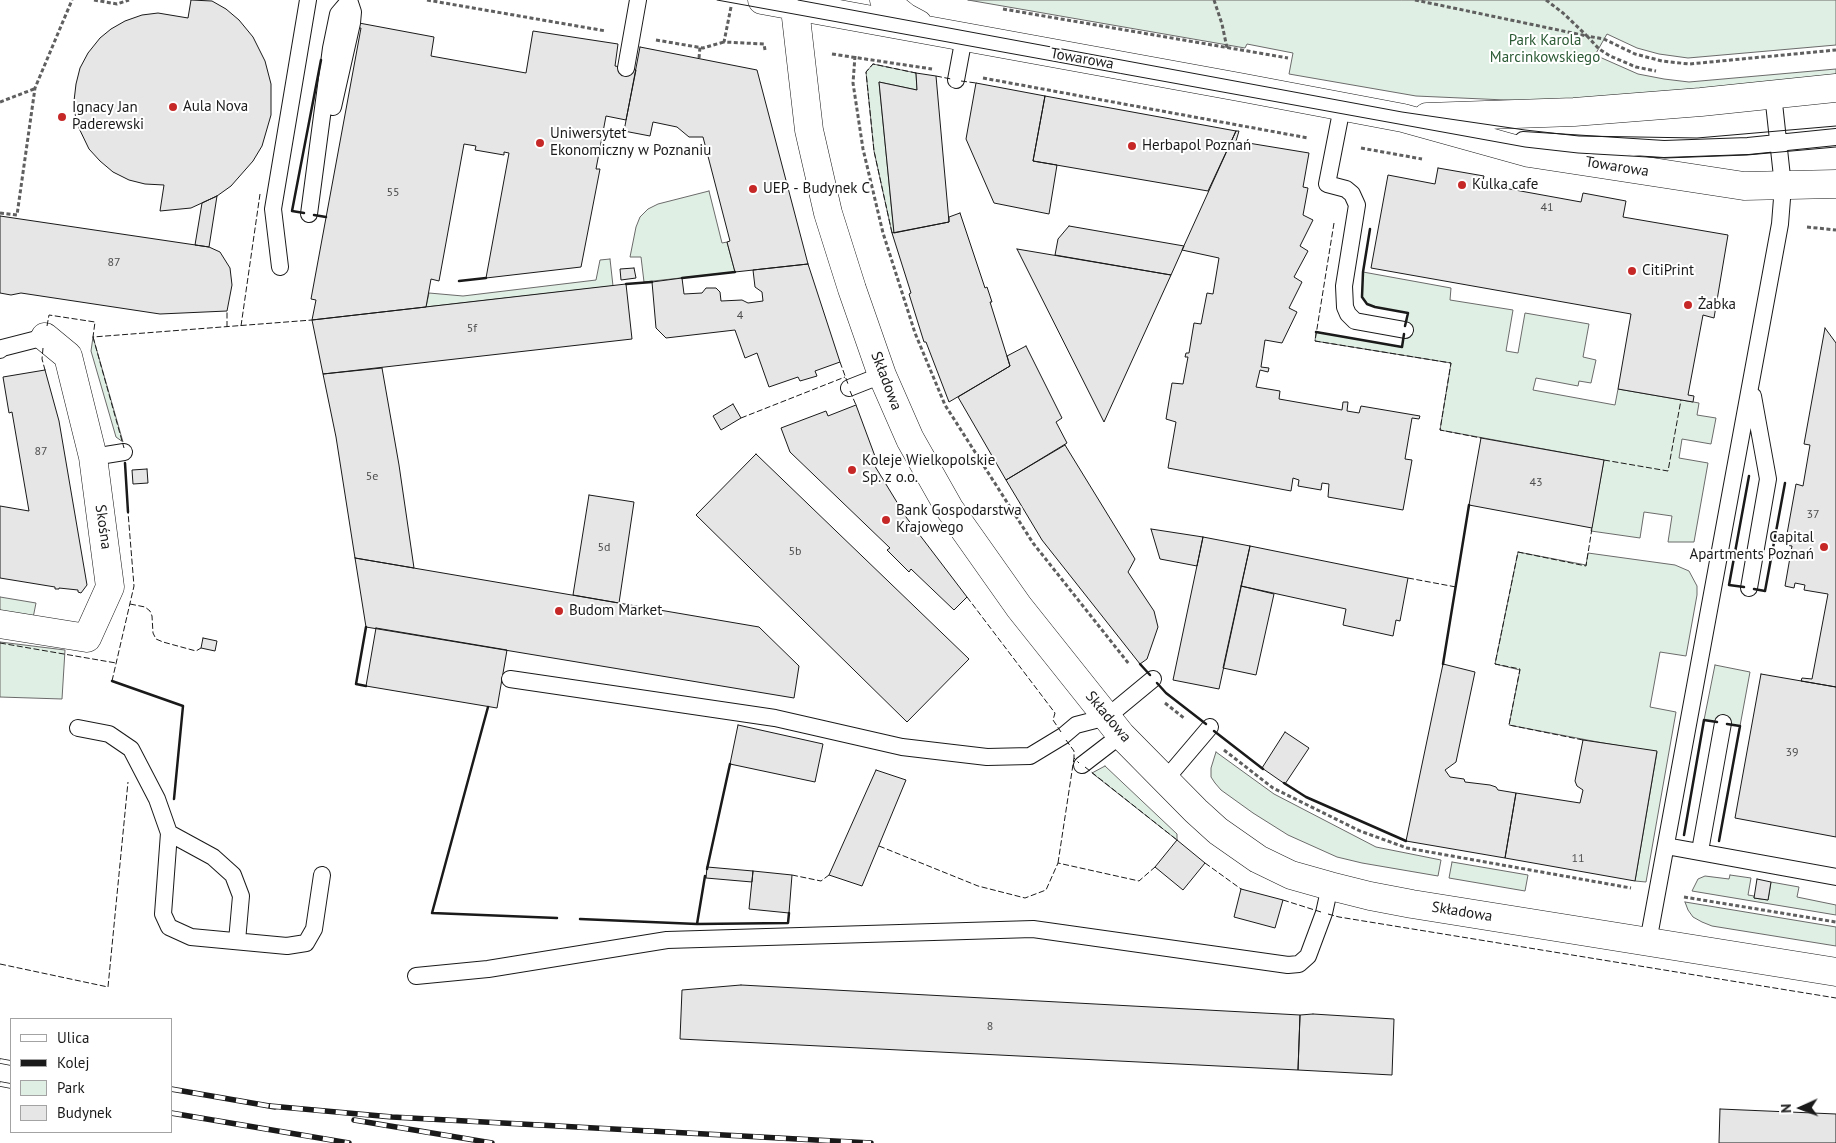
<!DOCTYPE html>
<meta charset="utf-8">
<style>
body{margin:0}
#map{position:relative;width:1836px;height:1143px;overflow:hidden;background:#fff;font-family:"PT Sans",sans-serif}
canvas{display:block}
.legend{position:absolute;left:10px;top:1018px;width:162px;height:115px;box-sizing:border-box;background:#fff;border:1px solid #a3a3a3;margin:0;padding:6px 9px;list-style:none;font-size:15px;color:#1a1a1a}
.legend li{display:flex;align-items:center;gap:10px;height:25px}
.legend b{width:25px;border:1px solid #a3a3a3}
.north{position:absolute;left:1776px;top:1083px;width:50px;height:50px;-webkit-text-stroke:4px #fff;paint-order:stroke;rotate:268deg;font-size:14px;font-weight:700;line-height:20px;text-align:center;color:#1a1a1a}
.north::after{content:'';display:block;margin:auto;width:18px;height:22px;background:#1a1a1a;clip-path:polygon(50% 0,100% 100%,50% 72%,0 100%)}
</style>
<div id="map">
<canvas width="1836" height="1143"></canvas>
<ul class="legend">
<li><b style="height:6px;background:#fff"></b>Ulica</li>
<li><b style="height:6px;background:#1a1a1a"></b>Kolej</li>
<li><b style="height:14px;background:#e0efe3"></b>Park</li>
<li><b style="height:14px;background:#e6e6e6"></b>Budynek</li>
</ul>
<div class="north">N</div>
</div>
<script>
const ctx = document.querySelector('canvas').getContext('2d');
ctx.lineJoin = 'round';
function paint(path, color) {
  ctx.fillStyle = color;
  ctx.fill(path, 'evenodd');
}
function shape(rows) {
  const path = new Path2D();
  for (const r of rows) {
    path.moveTo(r[0], r[1]);
    for (let i = 2; i < r.length; i += 2) path.lineTo(r[i], r[i + 1]);
  }
  return path;
}
function stroke(path, color, width, dash) {
  ctx.strokeStyle = color;
  ctx.lineWidth = width;
  ctx.lineCap = dash ? 'butt' : 'round';
  ctx.setLineDash(dash || []);
  ctx.stroke(path);
}
function write(font, color, halo, rows, align = 'center') {
  ctx.font = font + ' "PT Sans",sans-serif';
  ctx.lineWidth = 4;
  ctx.setLineDash([]);
  ctx.textBaseline = 'middle';
  ctx.strokeStyle = halo;
  ctx.fillStyle = color;
  for (const [text, x, y, turn = 0] of rows) {
    ctx.save();
    ctx.translate(x, y);
    ctx.rotate((+turn || 0) * Math.PI / 180);
    ctx.textAlign = isNaN(turn) ? turn : align;
    if (halo) ctx.strokeText(text, 0, 0);
    ctx.fillText(text, 0, 0);
    ctx.restore();
  }
}
const green = shape([
 [968,0,1836,0,1836,45,1688,58,1659,54,1637,48,1607,34,1595,55,1638,74,1664,79,1689,82,1836,69,1836,76,1585,99,1528,101,1416,96,1289,74,1293,53,1247,44,1245,48,968,0],
 [873,64,916,73,917,90,879,82,894,233,892,233,874,151,866,72,873,64],
 [709,191,722,243,727,242,735,272,644,282,641,257,630,257,636,227,640,217,648,209,658,204,709,191],
 [610,259,613,286,426,307,429,293,463,296,596,280,600,260,610,259],
 [1363,272,1451,288,1450,300,1513,310,1506,351,1518,353,1525,313,1589,324,1583,357,1596,360,1591,383,1579,381,1578,386,1536,378,1533,390,1615,405,1618,389,1699,403,1697,415,1716,418,1711,444,1682,439,1679,458,1708,463,1694,542,1668,542,1672,516,1644,512,1640,538,1591,531,1604,460,1440,430,1451,363,1315,341,1316,332,1402,347,1408,313,1375,307,1367,304,1362,297,1363,272],
 [93,337,123,442,116,437,91,351,93,337],
 [1518,552,1586,565,1588,553,1675,565,1689,571,1697,586,1697,595,1686,656,1660,652,1650,707,1676,712,1646,882,1635,881,1657,752,1603,743,1509,725,1520,670,1495,664,1518,552],
 [0,597,36,603,33,618,0,612,0,597],
 [0,642,65,650,62,699,0,697,0,642],
 [1715,665,1750,672,1740,726,1704,720,1715,665],
 [1216,752,1274,794,1376,847,1441,860,1438,876,1362,863,1337,857,1288,835,1253,813,1221,790,1215,783,1211,777,1211,768,1216,752],
 [1105,766,1177,834,1177,840,1092,773,1105,766],
 [1452,862,1528,875,1525,891,1449,878,1452,862],
 [1730,875,1751,878,1748,895,1754,896,1754,898,1768,900,1771,882,1799,887,1797,897,1836,905,1836,915,1692,891,1698,879,1705,876,1729,879,1730,875],
 [1685,902,1836,927,1836,946,1712,926,1702,922,1693,917,1688,910,1685,902]
]);
const building = shape([
 [191,0,212,1,226,9,239,20,253,37,265,61,271,84,271,115,262,146,253,161,231,186,217,196,191,208,160,211,164,185,145,184,129,180,113,172,100,161,89,149,76,122,74,101,76,84,80,68,88,53,100,38,111,29,125,21,142,15,158,13,188,18,191,0],
 [359,23,434,37,431,56,526,73,533,31,618,44,615,66,636,70,626,120,606,116,596,169,600,169,581,267,486,278,509,153,504,152,504,155,475,150,476,146,464,144,439,281,431,279,426,307,312,320,316,300,311,299,361,28,358,28,359,23],
 [640,47,757,70,808,264,735,272,727,242,730,241,703,137,689,137,677,127,653,122,650,136,624,131,640,47],
 [916,73,936,76,949,222,894,233,879,82,917,90,916,73],
 [976,83,1045,96,1033,161,1057,165,1049,214,994,203,966,139,976,83],
 [1045,96,1236,131,1208,191,1033,161,1045,96],
 [1236,131,1239,131,1236,141,1309,153,1303,187,1308,188,1303,215,1313,220,1300,246,1308,251,1294,277,1302,282,1289,308,1297,312,1282,343,1265,340,1261,367,1269,368,1268,372,1260,370,1256,387,1280,391,1279,399,1342,410,1343,402,1348,402,1347,411,1359,413,1361,406,1420,416,1419,419,1412,418,1405,459,1412,460,1403,510,1328,497,1329,484,1322,483,1321,490,1298,486,1299,480,1293,478,1291,491,1168,468,1176,422,1166,419,1172,383,1183,384,1188,357,1185,357,1186,353,1189,353,1194,323,1201,324,1207,293,1213,294,1219,258,1182,250,1236,131],
 [1438,168,1484,176,1482,184,1581,202,1583,193,1626,201,1623,217,1728,235,1714,318,1703,315,1688,395,1694,396,1693,402,1618,389,1631,314,1371,268,1388,175,1435,184,1438,168],
 [217,196,209,247,195,245,202,203,217,196],
 [960,213,985,288,987,287,992,302,990,302,1010,366,949,402,926,342,924,342,909,294,911,293,892,233,949,222,949,217,960,213],
 [0,216,209,247,220,252,230,268,232,285,227,311,160,314,21,293,11,295,0,293,0,216],
 [1069,226,1184,246,1171,275,1055,255,1058,239,1069,226],
 [1017,249,1171,275,1104,422,1017,249],
 [808,264,840,362,815,371,817,376,800,381,798,377,769,387,757,353,745,358,735,330,666,338,656,328,652,282,682,278,684,294,702,293,706,288,716,288,720,292,721,301,742,300,748,303,763,301,762,292,755,287,753,270,808,264],
 [634,268,636,278,621,280,620,269,634,268],
 [626,284,632,339,323,374,312,320,626,284],
 [1825,328,1836,343,1836,687,1801,681,1802,678,1812,679,1828,594,1804,590,1805,585,1795,583,1794,588,1785,586,1792,546,1785,545,1796,484,1803,486,1810,445,1804,444,1825,328],
 [1026,346,1062,418,1056,422,1067,443,1006,480,958,397,1010,366,1007,356,1026,346],
 [382,368,399,465,414,568,355,558,336,437,323,374,382,368],
 [45,370,59,421,87,585,81,593,78,592,78,590,59,588,59,589,55,589,55,587,0,578,0,506,29,511,12,412,9,413,3,377,45,370],
 [733,404,741,418,721,430,713,416,733,404],
 [856,405,876,459,873,463,906,517,967,597,954,610,911,569,909,572,887,550,890,548,790,452,781,428,826,411,828,416,856,405],
 [1481,438,1604,460,1592,528,1469,505,1481,438],
 [1065,445,1135,559,1128,572,1154,611,1158,627,1147,659,1140,664,1042,540,1006,480,1065,445],
 [756,454,969,659,907,722,696,515,756,454],
 [147,469,148,483,133,484,132,470,147,469],
 [589,495,634,502,619,603,573,595,589,495],
 [1151,529,1203,537,1197,566,1160,559,1151,529],
 [1203,537,1250,546,1219,689,1173,680,1203,537],
 [1250,546,1408,578,1400,621,1396,620,1393,636,1343,625,1346,609,1241,586,1250,546],
 [355,558,759,627,799,666,794,698,366,627,355,558],
 [1241,586,1274,594,1256,675,1223,668,1241,586],
 [376,628,507,650,497,708,366,686,376,628],
 [203,638,217,641,215,651,201,648,203,638],
 [1443,664,1475,672,1456,762,1445,770,1450,777,1464,779,1465,782,1490,785,1496,787,1498,790,1516,793,1505,858,1406,841,1443,664],
 [1761,674,1836,687,1836,837,1735,818,1761,674],
 [738,725,823,744,815,782,730,764,738,725],
 [1285,732,1309,748,1285,784,1262,768,1285,732],
 [1583,740,1657,751,1635,881,1505,858,1516,793,1580,803,1583,790,1577,786,1575,781,1583,740],
 [876,770,906,780,862,886,829,875,876,770],
 [1177,840,1205,863,1183,890,1155,867,1177,840],
 [707,867,753,871,752,882,706,878,707,867],
 [753,871,792,875,789,913,749,909,753,871],
 [1757,879,1771,882,1768,900,1754,898,1757,879],
 [1241,889,1283,900,1275,928,1234,917,1241,889],
 [741,985,1300,1015,1298,1070,680,1039,682,990,741,985],
 [1313,1014,1394,1019,1392,1075,1298,1070,1300,1015,1313,1014],
 [1720,1109,1836,1114,1836,1143,1719,1143,1720,1109]
]);
const path = shape([
 [94,0,117,4,129,0],
 [427,0,606,31],
 [1214,0,1222,24,1227,48],
 [1415,0,1587,36,1599,49,1610,56,1636,67,1656,71],
 [1546,0,1563,13,1587,36,1604,39,1635,54,1662,61,1689,64,1836,50],
 [731,7,724,42,764,44,765,50],
 [1003,9,1288,58],
 [656,40,703,48,724,42],
 [832,54,932,69],
 [855,56,853,83,863,149,883,233,915,333,945,405,1033,543,1129,664],
 [699,58,700,47],
 [983,78,1308,138],
 [0,102,34,89],
 [1361,148,1422,159],
 [0,213,17,215,35,88,72,0],
 [1807,227,1836,230],
 [1165,703,1184,718],
 [1224,750,1273,788,1360,831,1407,848,1631,888],
 [1684,897,1836,922]
]);
const lane = shape([
 [626,68,638,0],
 [956,80,964,37],
 [333,107,352,23,353,12,349,0],
 [1342,107,1327,184,1346,189,1352,194,1357,205,1344,286,1345,307,1348,314,1355,321,1405,330],
 [1523,140,1664,149,1748,146,1836,137],
 [309,214,331,48,338,14,349,1],
 [280,267,273,209,308,0],
 [0,350,2,348,45,337],
 [849,388,882,375],
 [93,457,124,452],
 [1749,588,1768,479,1753,396],
 [510,679,775,718,902,747,987,757,1030,756,1063,736,1076,725,1107,717,1153,679],
 [78,728,109,734,131,749,157,799,169,833,163,914,169,927,191,937,287,946,306,943,314,929,322,875],
 [1082,765,1121,735],
 [1165,780,1210,727],
 [169,833,213,857,233,875,241,896,237,941],
 [1666,846,1836,877],
 [1700,851,1723,723],
 [1648,942,1780,224,1783,186,1773,94],
 [416,976,488,969,667,940,1033,929,1288,965,1299,964,1308,956,1324,913,1330,886]
]);
const street = shape([
 [762,0,1239,87,1403,118,1529,153,1744,186,1836,184],
 [794,0,809,130,828,213,852,289,882,375,910,439,949,508,1019,607,1121,735,1196,811,1218,831,1258,859,1291,875,1330,886,1370,896,1412,904,1836,972],
 [884,0,905,17,918,24],
 [1427,117,1574,112,1701,102,1836,88],
 [0,624,87,638,110,587,93,457,68,356,45,337]
]);
const tram = shape([
 [717,0,1525,147,1578,153,1665,158,1747,155,1836,147],
 [798,0,1402,112,1525,130,1579,136,1697,138,1836,126]
]);
const rail = shape([
 [0,1061,11,1063],
 [0,1084,11,1086],
 [171,1089,275,1107],
 [270,1106,392,1117,871,1143],
 [171,1113,349,1143],
 [354,1120,492,1143]
]);
const fence = shape([
 [936,76,951,79],
 [961,81,976,83],
 [1334,223,1315,341,1451,363,1440,430,1481,438],
 [892,233,874,151,866,72,873,64,916,73],
 [47,326,49,315,95,322,93,337,312,320],
 [241,326,260,194],
 [227,327,227,311],
 [93,337,124,448],
 [43,348,42,359,45,370],
 [840,362,848,384],
 [850,391,856,405],
 [741,418,845,377],
 [1604,460,1668,471,1681,400],
 [1408,578,1456,587],
 [967,597,1055,713,1053,720,1061,732],
 [130,604,145,607,150,611,152,616,153,633,156,639,163,642,196,651,201,648],
 [0,643,116,663],
 [112,681,134,586,128,512],
 [1066,740,1074,751,1074,758,1079,763],
 [1583,740,1509,725,1520,669,1495,664,1518,552,1586,566,1592,528],
 [1085,767,1177,840],
 [879,846,978,886,1025,898,1046,890,1058,863,1139,881,1155,867],
 [1058,863,1074,758],
 [1205,863,1241,889],
 [792,875,821,881,829,875],
 [1283,900,1321,912],
 [1328,914,1339,917,1836,998],
 [0,964,108,987,128,782]
]);
const wall = shape([
 [304,213,292,211,321,60],
 [314,215,326,217],
 [1370,229,1363,272,1362,297,1367,304,1375,307,1408,313,1405,326],
 [682,278,735,272],
 [459,281,486,278],
 [626,284,652,282],
 [1316,332,1402,347,1404,334],
 [125,463,128,512],
 [1744,587,1729,585,1749,476],
 [1754,589,1765,591,1785,483],
 [1140,664,1150,675],
 [1443,664,1469,505],
 [112,681,183,706,174,799],
 [1157,683,1166,693,1206,724],
 [366,686,356,684,366,627],
 [488,707,432,913,557,918],
 [1214,731,1263,769],
 [1284,783,1306,797,1406,841],
 [1684,835,1704,720,1717,722],
 [1719,841,1740,726,1727,724],
 [707,869,730,764],
 [580,919,697,924,788,923,789,913],
 [697,924,705,876]
]);
const markers = [
 [173,107,5,"#c62828"],
 [62,117,5,"#c62828"],
 [540,143,5,"#c62828"],
 [1132,146,5,"#c62828"],
 [1462,185,5,"#c62828"],
 [753,189,5,"#c62828"],
 [1632,271,5,"#c62828"],
 [1688,305,5,"#c62828"],
 [852,470,5,"#c62828"],
 [886,520,5,"#c62828"],
 [1824,547,5,"#c62828"],
 [559,611,5,"#c62828"]
];
const numberNames = [
 ["55",393,193],
 ["41",1547,208],
 ["87",114,263],
 ["4",740,316],
 ["5f",472,329],
 ["87",41,452],
 ["5e",372,477],
 ["43",1536,483],
 ["37",1813,515],
 ["5d",604,548],
 ["5b",795,552],
 ["39",1792,753],
 ["11",1578,859],
 ["8",990,1027]
];
const parkNames = [
 ["Park Karola",1545,41],
 ["Marcinkowskiego",1545,58]
];
const streetNames = [
 ["Towarowa",1082,59,10],
 ["Towarowa",1617,167,9],
 ["Składowa",886,381,69],
 ["Skośna",103,527,82],
 ["Składowa",1108,717,50],
 ["Składowa",1462,912,9]
];
const poiNames = [
 ["Aula Nova",183,107],
 ["Ignacy Jan",72,108],
 ["Paderewski",72,125],
 ["Uniwersytet",550,134],
 ["Ekonomiczny w Poznaniu",550,151],
 ["Herbapol Poznań",1142,146],
 ["Kulka cafe",1472,185],
 ["UEP - Budynek C",763,189],
 ["CitiPrint",1642,271],
 ["Żabka",1698,305],
 ["Koleje Wielkopolskie",862,461],
 ["Sp. z o.o.",862,478],
 ["Bank Gospodarstwa",896,511],
 ["Krajowego",896,528],
 ["Capital",1814,538,"right"],
 ["Apartments Poznań",1814,555,"right"],
 ["Budom Market",569,611]
];
paint(green, '#e0efe3');
stroke(green, '#6a6a6a', 1);
paint(building, '#e6e6e6');
stroke(building, '#1a1a1a', 1);
stroke(lane, '#1a1a1a', 18);
stroke(street, '#1a1a1a', 29);
stroke(path, '#5f5f5f', 3, [4, 2.5]);
stroke(lane, '#fff', 16);
stroke(street, '#fff', 28);
stroke(tram, '#1a1a1a', 1);
stroke(rail, '#1a1a1a', 5.5);
stroke(rail, '#fff', 4, [11]);
stroke(fence, '#1a1a1a', 1, [6, 2.5]);
stroke(wall, '#1a1a1a', 2.5);
for (const [x, y, r, color] of markers) {
  const dot = new Path2D();
  dot.arc(x, y, r, 0, 2 * Math.PI);
  ctx.fillStyle = color;
  ctx.fill(dot);
  stroke(dot, '#fff', 2);
}
write('12px', '#4d4d4d', null, numberNames);
write('15px', '#2b5a34', '#fff', parkNames);
write('15px', '#1a1a1a', '#fff', streetNames);
write('15px', '#1a1a1a', '#fff', poiNames, 'left');
</script>
